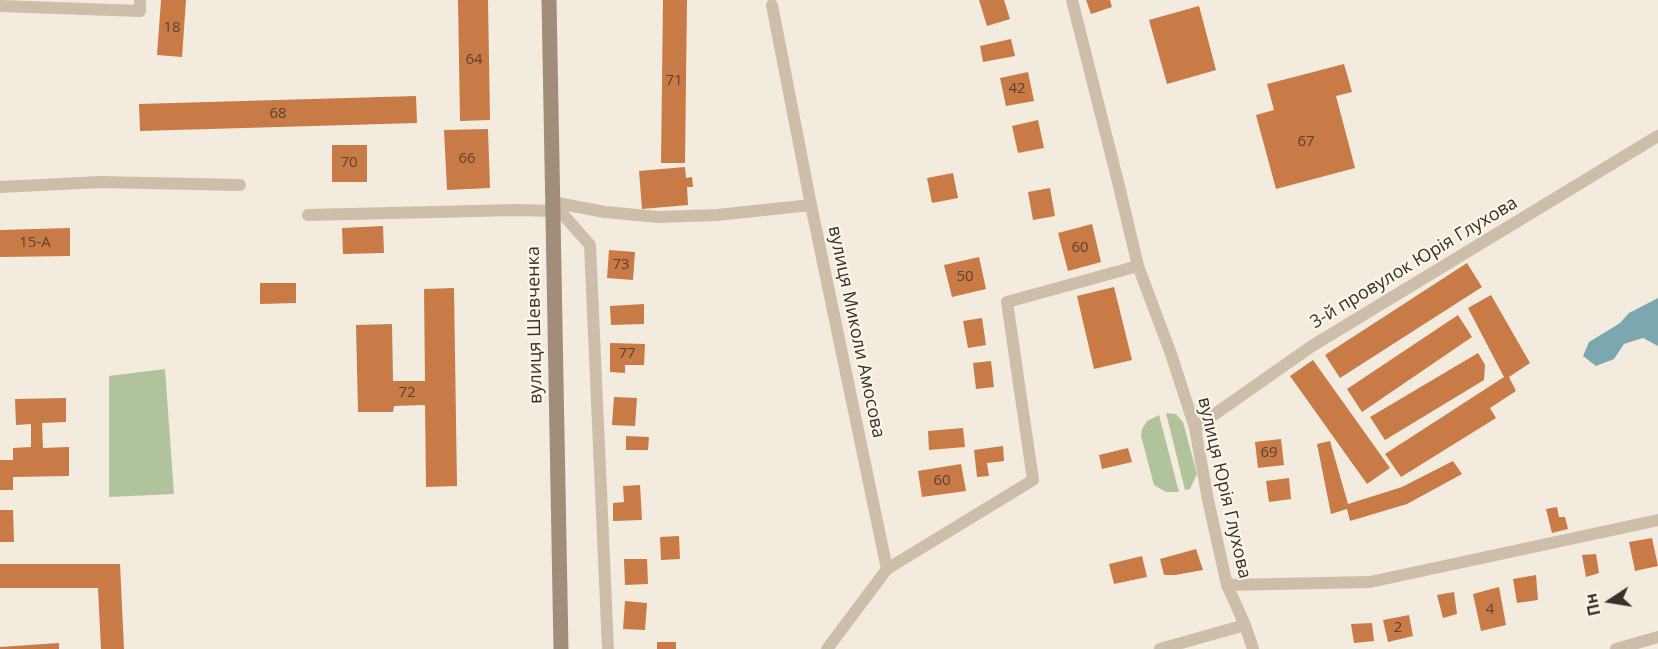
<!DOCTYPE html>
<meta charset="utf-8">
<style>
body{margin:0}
#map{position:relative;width:1658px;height:649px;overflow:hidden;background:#f3ecde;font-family:"Open Sans",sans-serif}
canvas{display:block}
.north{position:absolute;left:1580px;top:571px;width:60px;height:60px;-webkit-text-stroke:4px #faf6ea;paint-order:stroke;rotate:258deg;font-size:16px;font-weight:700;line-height:24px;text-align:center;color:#393029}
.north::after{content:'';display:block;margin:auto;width:21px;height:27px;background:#393029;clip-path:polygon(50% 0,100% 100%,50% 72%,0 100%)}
</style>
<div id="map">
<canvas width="1658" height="649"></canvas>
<div class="north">Пн</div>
</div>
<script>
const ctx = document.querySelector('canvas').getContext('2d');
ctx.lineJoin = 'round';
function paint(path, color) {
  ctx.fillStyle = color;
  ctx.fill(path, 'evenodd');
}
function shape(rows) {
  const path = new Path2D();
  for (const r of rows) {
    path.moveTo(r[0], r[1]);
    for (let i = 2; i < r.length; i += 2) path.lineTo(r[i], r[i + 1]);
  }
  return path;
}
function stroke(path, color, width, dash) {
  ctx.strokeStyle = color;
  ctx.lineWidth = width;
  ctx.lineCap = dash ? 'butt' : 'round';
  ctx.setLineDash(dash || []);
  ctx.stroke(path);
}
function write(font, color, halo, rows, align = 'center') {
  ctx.font = font + ' "Open Sans",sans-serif';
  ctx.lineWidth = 4.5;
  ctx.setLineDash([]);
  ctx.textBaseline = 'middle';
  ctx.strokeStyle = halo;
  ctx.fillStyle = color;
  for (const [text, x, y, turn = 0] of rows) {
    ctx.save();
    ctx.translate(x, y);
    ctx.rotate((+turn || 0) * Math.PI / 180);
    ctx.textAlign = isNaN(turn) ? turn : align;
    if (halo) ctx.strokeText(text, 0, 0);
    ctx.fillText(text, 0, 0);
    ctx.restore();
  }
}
const green = shape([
 [165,369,174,494,109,497,109,376],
 [1166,413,1176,414,1183,422,1197,474,1190,489,1185,490],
 [1159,415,1179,492,1166,492,1154,485,1141,436,1142,429,1147,421]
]);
const water = shape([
 [1658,298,1658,346,1643,338,1624,344,1614,359,1596,366,1583,356,1589,342,1620,323,1629,313]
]);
const building = shape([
 [161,0,186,0,182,57,157,55],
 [458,0,488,0,490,120,460,121],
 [663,0,687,0,685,163,661,163],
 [979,0,1004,0,1010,19,987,26],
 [1086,0,1110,0,1112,7,1091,14],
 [1199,6,1216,70,1167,84,1149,20],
 [1011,39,1015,56,983,62,980,46],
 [1344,64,1352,92,1336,96,1355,168,1276,189,1256,115,1274,110,1267,84],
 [1028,72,1034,101,1006,106,1000,78],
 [416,96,417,123,140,131,139,104],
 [1038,120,1044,148,1018,153,1012,126],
 [488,129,490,188,447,190,444,130],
 [332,145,367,145,367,182,332,182],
 [685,167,686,178,692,177,693,187,687,187,688,205,642,209,639,171],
 [953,173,958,198,932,203,927,178],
 [1050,188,1055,216,1033,220,1028,192],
 [1092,224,1101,262,1068,271,1058,233],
 [383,226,384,253,343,254,342,228],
 [70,228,70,256,0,257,0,230],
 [609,250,635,252,633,280,607,278],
 [979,257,986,289,952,297,944,265],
 [1467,263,1482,287,1340,378,1325,355],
 [260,283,296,283,296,303,260,304],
 [1114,287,1132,360,1094,369,1077,296],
 [454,288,457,486,426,487,425,405,394,406,393,412,358,412,356,325,392,324,393,381,425,381,424,289],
 [1491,295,1530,363,1509,377,1516,391,1490,408,1496,418,1401,477,1385,454,1504,377,1468,308],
 [644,304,644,324,611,325,610,306],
 [1458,315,1472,337,1362,412,1347,389],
 [982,318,986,345,968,348,963,321],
 [610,343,645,344,644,365,625,365,625,373,610,372],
 [1478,353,1485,365,1484,380,1385,440,1370,417],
 [1313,360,1390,468,1367,484,1290,376],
 [991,361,994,387,976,389,973,363],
 [614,397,637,398,635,426,612,425],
 [66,398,66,422,42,423,43,448,69,447,69,476,13,477,13,490,0,490,0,460,13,460,13,448,31,447,31,424,16,425,15,399],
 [963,428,965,447,929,450,928,431],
 [626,436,649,437,648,450,626,450],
 [1281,439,1284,465,1258,468,1255,442],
 [1330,441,1348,504,1402,487,1453,461,1462,474,1407,504,1350,521,1347,509,1331,514,1317,444],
 [1003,446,1004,461,987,463,989,476,977,477,974,450],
 [1128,448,1132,462,1102,469,1099,455],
 [961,464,966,491,922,497,918,471],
 [1289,478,1291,499,1269,502,1266,481],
 [640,485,642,520,613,521,613,503,624,502,623,486],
 [1557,507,1559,517,1565,517,1568,529,1552,533,1546,509],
 [0,510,13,510,14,542,0,542],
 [679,536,680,559,661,560,660,537],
 [1652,538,1658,566,1635,571,1629,542],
 [1196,549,1203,570,1175,575,1164,575,1160,559],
 [1596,554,1599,573,1586,577,1582,555],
 [1142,556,1147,577,1114,584,1109,564],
 [624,559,647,559,648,584,625,585],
 [0,564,120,564,124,649,101,649,98,588,0,588],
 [1536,575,1538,600,1517,603,1513,579],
 [1499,587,1506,625,1481,631,1473,594],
 [1454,592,1457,614,1443,618,1437,595],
 [625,601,647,603,645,630,623,629],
 [1409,615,1413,636,1388,642,1383,620],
 [1372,623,1374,641,1354,643,1351,624],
 [657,642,676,642,676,649,657,649],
 [59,643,59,649,0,649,0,647]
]);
const minor = shape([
 [1072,0,1118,182,1138,266,1171,354,1195,428,1208,500,1227,585,1245,625,1253,649],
 [772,5,811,205,887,569,827,649],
 [0,6,140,11,140,0],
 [0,187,101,182,240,185],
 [552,202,590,245,608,649],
 [552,202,605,212,658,217,717,215,811,205],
 [308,215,517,210,552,211],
 [1195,428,1312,346,1658,136],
 [887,569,1033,480,1007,302,1138,266],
 [1227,585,1370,582,1658,520],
 [1160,649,1245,625],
 [1616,649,1658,637]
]);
const secondary = shape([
 [549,0,561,649]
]);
const numberNames = [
 ["18",172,28],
 ["64",474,60],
 ["71",674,81],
 ["42",1017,89],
 ["68",278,114],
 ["67",1306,142],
 ["66",467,159],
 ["70",349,163],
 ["15-А",35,243],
 ["60",1080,248],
 ["73",621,265],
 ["50",965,277],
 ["77",627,354],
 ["72",407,393],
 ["69",1269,453],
 ["60",942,481],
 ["4",1490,610],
 ["2",1398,628]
];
const streetNames = [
 ["3-й провулок Юрія Глухова",1414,263,-31],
 ["вулиця Шевченка",535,325,-91],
 ["вулиця Миколи Амосова",856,332,78],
 ["вулиця Юрія Глухова",1224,488,77]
];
paint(green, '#b0c39d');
paint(water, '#7ca7b1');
paint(building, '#c87a47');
stroke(minor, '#ccbea9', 12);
stroke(secondary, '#a08e7a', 15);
write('15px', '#5d4230', null, numberNames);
write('18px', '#393029', '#faf6ea', streetNames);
</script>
